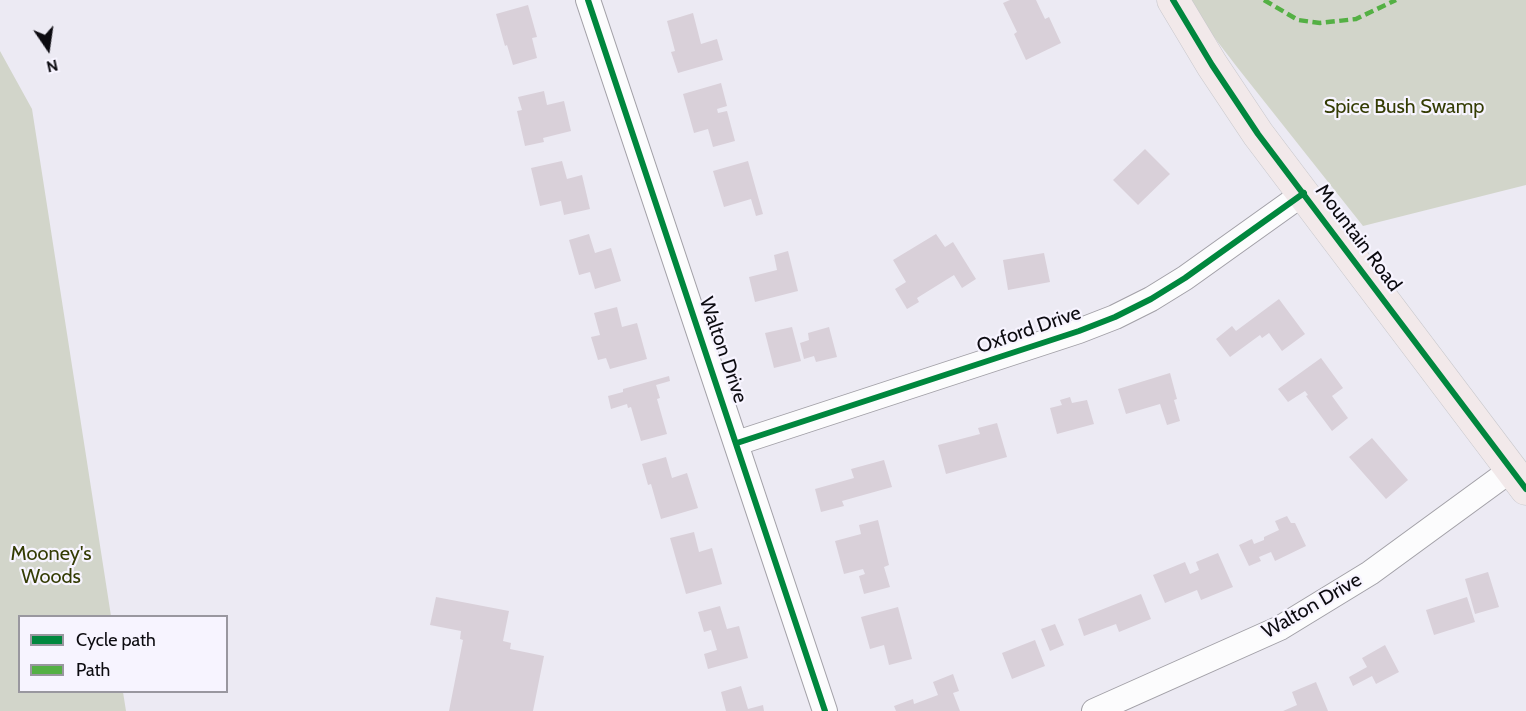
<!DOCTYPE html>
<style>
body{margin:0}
#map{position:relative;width:1526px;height:711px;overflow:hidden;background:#eceaf3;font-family:Cabin,sans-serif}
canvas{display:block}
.legend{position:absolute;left:18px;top:615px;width:210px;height:78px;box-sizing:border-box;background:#f7f4ff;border:2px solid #99979f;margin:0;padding:8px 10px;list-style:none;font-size:18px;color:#0c0b10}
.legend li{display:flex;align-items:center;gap:12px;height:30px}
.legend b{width:30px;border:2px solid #99979f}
.north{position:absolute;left:18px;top:18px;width:60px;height:60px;-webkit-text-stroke:4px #f7f4ff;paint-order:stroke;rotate:167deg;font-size:16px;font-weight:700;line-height:24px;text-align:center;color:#0c0b10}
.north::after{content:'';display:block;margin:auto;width:21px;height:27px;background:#0c0b10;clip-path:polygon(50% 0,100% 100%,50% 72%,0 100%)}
</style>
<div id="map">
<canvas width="1526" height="711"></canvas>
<ul class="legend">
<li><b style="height:8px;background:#00873e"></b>Cycle path</li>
<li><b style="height:8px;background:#54b044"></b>Path</li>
</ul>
<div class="north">N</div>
</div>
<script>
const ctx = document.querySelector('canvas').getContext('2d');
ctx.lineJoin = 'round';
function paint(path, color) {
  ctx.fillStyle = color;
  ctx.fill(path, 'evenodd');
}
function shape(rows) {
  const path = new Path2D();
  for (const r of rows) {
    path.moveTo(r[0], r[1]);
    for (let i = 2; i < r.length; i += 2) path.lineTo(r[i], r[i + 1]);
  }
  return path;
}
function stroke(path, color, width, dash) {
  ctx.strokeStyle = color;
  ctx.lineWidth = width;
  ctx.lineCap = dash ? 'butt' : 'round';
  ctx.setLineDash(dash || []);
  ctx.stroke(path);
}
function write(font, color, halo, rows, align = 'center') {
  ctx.font = font + ' Cabin,sans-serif';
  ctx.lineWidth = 4.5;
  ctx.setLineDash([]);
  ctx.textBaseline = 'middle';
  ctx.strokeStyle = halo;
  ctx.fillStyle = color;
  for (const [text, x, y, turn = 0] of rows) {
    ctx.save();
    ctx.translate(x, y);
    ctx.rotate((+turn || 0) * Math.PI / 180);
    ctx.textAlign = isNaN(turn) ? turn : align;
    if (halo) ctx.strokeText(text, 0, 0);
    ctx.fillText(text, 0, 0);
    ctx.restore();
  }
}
const green = shape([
 [1190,0,1526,0,1526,185,1363,226,1237,67,1194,11],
 [0,51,32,109,111,616,20,616,20,692,123,692,126,711,0,711]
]);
const building = shape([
 [1010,0,1036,0,1045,19,1049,17,1061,43,1026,60,1014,34,1017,32,1003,3],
 [528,5,537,37,532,38,537,58,513,65,507,45,505,46,496,14],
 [693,13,701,44,717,39,723,60,678,73,671,52,675,51,667,21],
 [721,83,727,106,717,109,718,113,727,111,735,141,713,147,708,129,694,133,683,94],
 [544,91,547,105,564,101,571,131,543,138,544,142,525,146,517,111,522,110,518,97],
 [1145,149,1170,174,1138,205,1113,180],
 [562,161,567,179,582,175,590,209,564,215,561,201,540,206,531,168],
 [748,161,763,214,756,216,751,199,724,207,713,171],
 [589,234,595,253,611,248,621,281,595,289,590,272,579,275,569,240],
 [936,234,945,247,953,242,976,279,962,288,954,275,917,298,919,302,907,309,895,289,906,282,893,260],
 [788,251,798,291,755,302,749,277,777,270,774,255],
 [1044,253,1050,282,1008,290,1003,260],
 [1279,299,1305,334,1282,351,1269,333,1262,338,1260,335,1230,357,1216,339,1232,326,1236,331],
 [617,307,622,327,637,323,647,359,610,369,606,358,598,360,591,337,600,335,594,313],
 [792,327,801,361,774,368,765,333],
 [829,327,837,357,816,362,814,356,804,359,800,343,809,340,808,333],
 [1321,358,1343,388,1332,396,1348,418,1332,431,1306,396,1308,395,1305,391,1288,402,1278,389],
 [1170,373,1177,399,1174,400,1180,421,1167,425,1160,404,1126,414,1118,389],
 [669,376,670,381,656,385,660,398,657,399,667,434,641,441,631,407,628,408,627,404,611,409,608,396,623,392,623,389],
 [1070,397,1072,403,1087,400,1094,424,1057,434,1050,408,1062,405,1060,400],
 [997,423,1007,457,946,474,938,445,980,434,978,428],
 [1372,438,1408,480,1386,499,1349,457],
 [666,457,672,478,687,473,698,508,661,519,651,484,648,485,642,464],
 [884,460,892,487,842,501,844,506,821,512,815,489,854,478,851,469],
 [1287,516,1291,523,1295,523,1306,546,1275,561,1271,552,1259,557,1261,561,1249,566,1239,545,1252,539,1254,544,1264,540,1264,537,1279,530,1275,521],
 [878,520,889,565,884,567,890,587,864,594,859,576,865,574,863,569,844,574,835,541,861,534,859,525],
 [694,532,699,552,712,548,722,584,686,594,670,538],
 [1218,553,1233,587,1201,600,1197,590,1165,603,1153,575,1185,562,1190,574,1199,570,1196,562],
 [1488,572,1499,607,1475,614,1465,579],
 [1141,594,1151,619,1119,632,1116,624,1084,636,1078,619],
 [436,597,509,611,503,641,511,643,510,649,544,656,533,711,449,711,463,640,460,639,461,631,430,625],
 [1467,597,1475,622,1434,635,1426,610],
 [720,606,727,629,739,626,748,658,708,669,704,654,717,650,711,630,704,632,698,612],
 [898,607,912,659,889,665,884,645,870,649,861,617],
 [1055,624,1064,645,1050,651,1041,629],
 [1035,640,1045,666,1012,679,1002,653],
 [1385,645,1399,672,1376,684,1372,676,1353,686,1349,677,1367,667,1362,658],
 [953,674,959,691,953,693,960,711,896,711,894,706,913,699,914,704,938,695,933,682],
 [1316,682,1328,711,1283,711,1297,705,1292,692],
 [741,686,748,709,763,705,764,711,726,711,721,692]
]);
const minor = shape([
 [588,0,825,711],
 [737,443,1079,331,1115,317,1151,299,1185,278,1304,193],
 [1094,711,1280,628,1370,573,1511,470]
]);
const major = shape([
 [1173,0,1212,65,1258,134,1526,489]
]);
const quiet = shape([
 [1264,0,1298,20,1320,23,1356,19,1396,0]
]);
const cycleway = shape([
 [588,0,825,711],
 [1173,0,1212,65,1258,134,1526,489],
 [737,443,1079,331,1115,317,1151,299,1185,278,1304,193]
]);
const parkNames = [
 ["Spice Bush Swamp",1404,107],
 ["Mooney's",51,554],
 ["Woods",51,577]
];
const streetNames = [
 ["Mountain Road",1358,238,53],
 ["Oxford Drive",1029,330,-19],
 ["Walton Drive",723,350,71],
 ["Walton Drive",1312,606,-30]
];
paint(green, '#d2d5ca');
paint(building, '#d9d0d9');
stroke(minor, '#a2a0a7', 26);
stroke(major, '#c7c7cb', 33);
stroke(minor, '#fcfcfd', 24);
stroke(major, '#f2e9ea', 32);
stroke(quiet, '#54b044', 4.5, [9, 4.5]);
stroke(cycleway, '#00873e', 6);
write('20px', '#343c04', '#f7f4ff', parkNames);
write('20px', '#0c0b10', '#f7f4ff', streetNames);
</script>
